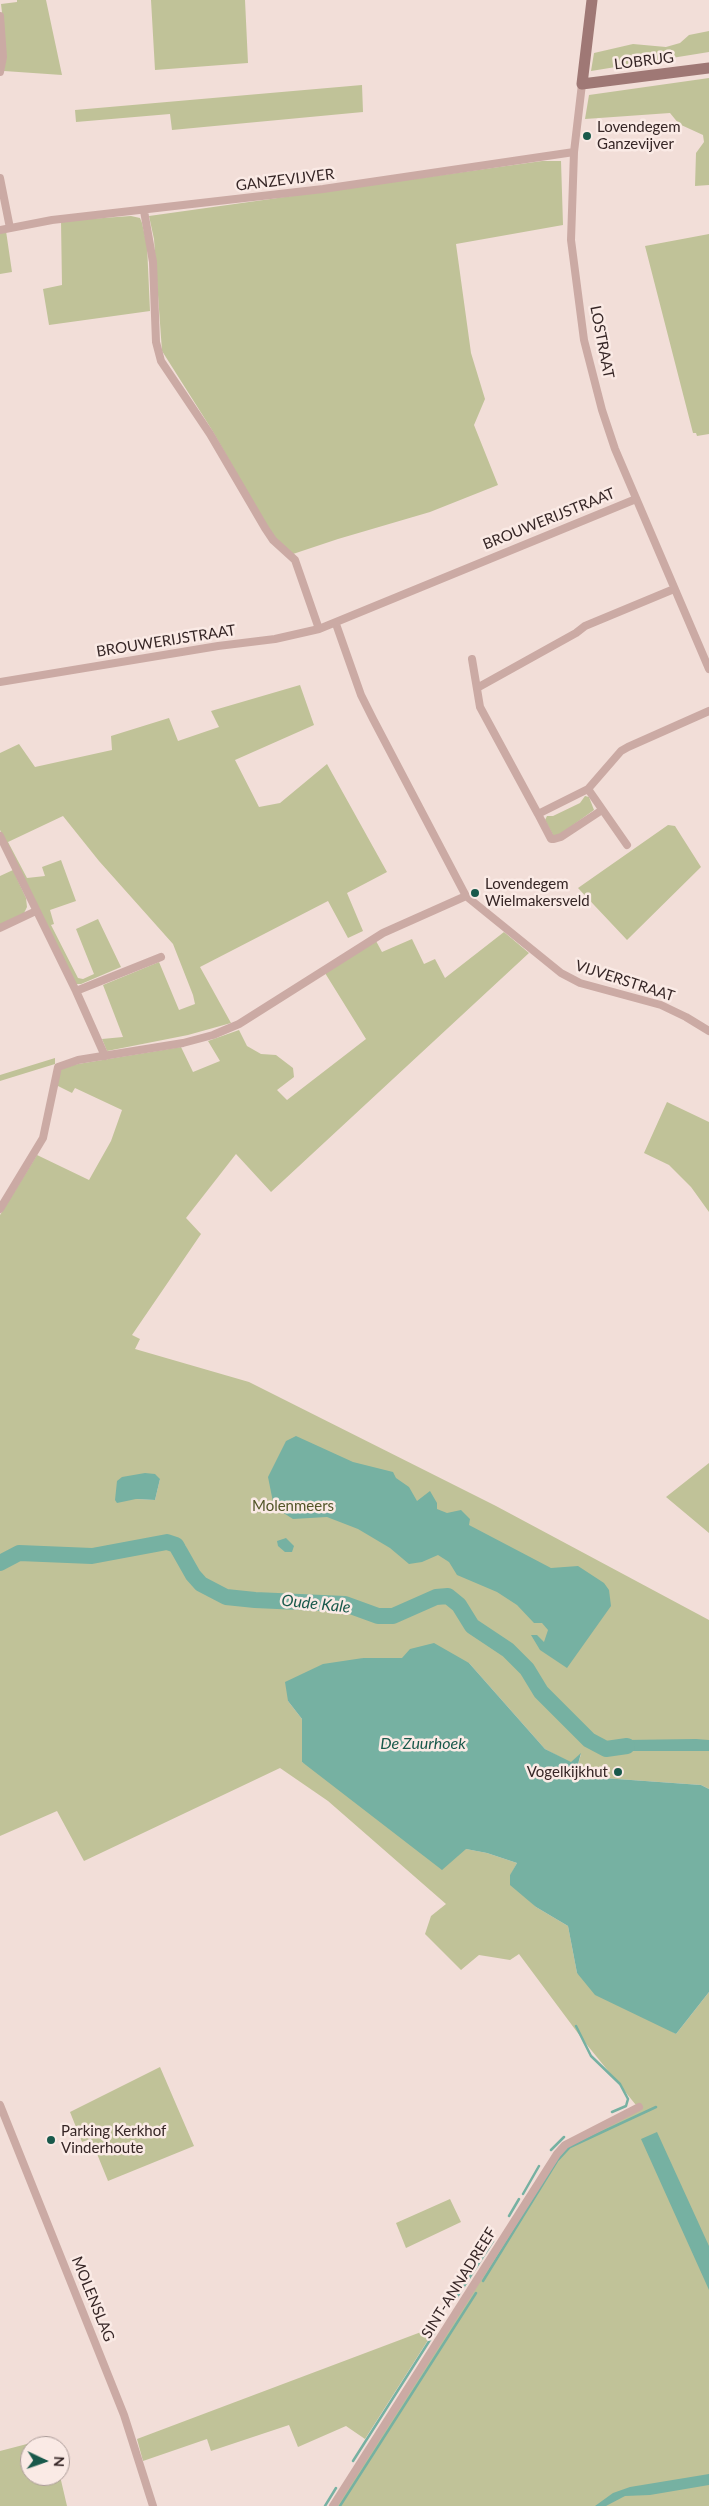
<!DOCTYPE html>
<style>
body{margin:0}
#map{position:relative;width:709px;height:2506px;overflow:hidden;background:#f2ded8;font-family:Lato,sans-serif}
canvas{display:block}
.north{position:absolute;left:20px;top:2436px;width:50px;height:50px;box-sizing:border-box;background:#faeae5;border:1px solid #ac9c99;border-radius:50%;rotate:93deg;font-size:14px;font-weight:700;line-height:20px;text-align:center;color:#362626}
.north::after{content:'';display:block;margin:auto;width:18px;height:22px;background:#19594b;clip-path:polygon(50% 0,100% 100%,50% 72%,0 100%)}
</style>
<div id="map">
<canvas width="709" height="2506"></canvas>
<div class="north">N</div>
</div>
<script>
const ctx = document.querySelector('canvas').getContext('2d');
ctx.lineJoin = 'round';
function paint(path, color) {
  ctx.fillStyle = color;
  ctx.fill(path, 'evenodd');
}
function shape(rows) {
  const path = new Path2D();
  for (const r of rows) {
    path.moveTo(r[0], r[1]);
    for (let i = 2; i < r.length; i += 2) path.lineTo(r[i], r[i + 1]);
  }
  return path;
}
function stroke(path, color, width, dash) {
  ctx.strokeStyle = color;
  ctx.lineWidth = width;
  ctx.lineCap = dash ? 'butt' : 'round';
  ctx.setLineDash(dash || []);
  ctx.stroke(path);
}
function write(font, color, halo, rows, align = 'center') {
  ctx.font = font + ' Lato,sans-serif';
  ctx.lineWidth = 5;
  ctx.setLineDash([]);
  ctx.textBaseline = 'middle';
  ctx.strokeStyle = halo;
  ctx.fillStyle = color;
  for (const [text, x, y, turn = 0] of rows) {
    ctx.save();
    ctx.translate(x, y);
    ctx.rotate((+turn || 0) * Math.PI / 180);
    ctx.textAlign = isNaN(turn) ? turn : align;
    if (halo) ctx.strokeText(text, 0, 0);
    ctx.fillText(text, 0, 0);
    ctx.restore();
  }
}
const green = shape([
 [17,0,46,0,62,75,4,71,5,38,1,4,17,2],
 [151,0,245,0,248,63,155,70],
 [709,31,709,52,591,71,594,53,633,44,666,47,680,43,689,35],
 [709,78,709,185,695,186,696,153,704,142,703,135,679,124,670,113,585,119,589,95],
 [362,85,363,112,172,130,170,114,76,122,75,110],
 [542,161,561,161,563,225,456,244,471,353,485,399,474,425,498,485,430,512,338,539,293,554,272,535,212,430,162,351,154,239,149,216],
 [131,216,140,218,142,223,147,245,150,311,49,325,43,289,62,285,61,221],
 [6,231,12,272,0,274,0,233],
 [709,234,709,434,697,436,696,433,693,433,645,246],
 [300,685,314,725,235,760,259,807,280,803,327,764,387,872,347,893,363,931,348,938,328,901,200,967,231,1023,188,1035,107,1051,102,1039,123,1037,103,985,159,962,179,1010,195,1004,193,995,173,944,99,861,63,816,8,842,27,878,45,876,42,867,61,860,76,901,50,910,54,924,51,925,78,978,83,979,94,974,76,929,98,919,121,967,81,984,76,984,0,830,0,753,19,744,35,767,112,750,111,736,169,718,178,741,219,727,211,711],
 [585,796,589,797,594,810,559,835,553,835,545,820,547,816,553,816,580,803],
 [668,825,675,826,701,867,627,940,578,888],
 [13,870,26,898,27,907,24,913,0,925,0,876],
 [504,932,529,953,271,1192,236,1154,186,1218,201,1234,132,1335,140,1339,135,1349,249,1382,496,1506,709,1620,709,1740,647,1740,607,1749,624,1751,709,1751,709,1789,701,1785,589,1777,577,1768,581,1754,571,1763,545,1749,469,1663,402,1658,363,1658,288,1701,302,1719,302,1762,466,1849,487,1853,517,1863,510,1876,536,1907,568,1926,577,1973,676,2034,709,1992,709,2506,336,2506,555,2160,567,2146,640,2110,583,2040,519,1954,510,1960,479,1955,461,1970,425,1934,431,1916,446,1904,328,1801,280,1768,84,1861,57,1811,0,1836,0,1215,37,1155,89,1180,111,1141,122,1110,75,1088,72,1093,56,1085,61,1069,66,1066,181,1047,193,1072,220,1061,208,1041,239,1030,247,1046,261,1054,276,1055,293,1068,294,1077,277,1090,287,1100,366,1039,325,973,376,941,382,952,412,939,424,964,435,959,445,978],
 [160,1479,155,1500,136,1499],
 [185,1545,199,1577,207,1583,228,1592,251,1596,345,1599,344,1608,253,1605,224,1601,209,1594,193,1582,176,1553,168,1547],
 [55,1058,55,1064,0,1081,0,1075],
 [667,1102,709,1122,709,1212,691,1187,669,1165,644,1153],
 [709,1463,709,1533,666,1497],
 [160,2067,194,2146,108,2181,91,2139,82,2142,70,2112],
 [450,2199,461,2222,406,2248,396,2223],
 [437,2326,365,2439,346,2426,298,2447,289,2425,211,2451,207,2439,143,2461,137,2439],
 [50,2438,52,2446,30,2446,30,2476,60,2476,67,2506,0,2506,0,2451]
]);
const water = shape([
 [296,1436,353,1462,393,1472,396,1478,409,1487,417,1501,430,1491,437,1503,437,1509,447,1513,461,1510,470,1519,469,1525,551,1568,578,1566,604,1583,609,1590,611,1606,567,1668,540,1650,531,1635,537,1635,544,1642,548,1630,542,1623,534,1623,517,1605,497,1592,457,1575,449,1562,438,1555,422,1562,409,1564,390,1548,358,1529,327,1517,293,1519,274,1507,268,1477,286,1441],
 [145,1473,155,1474,160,1479,155,1500,136,1499,117,1503,115,1500,117,1481,122,1477],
 [286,1538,294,1546,292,1552,285,1552,278,1546,277,1541],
 [434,1643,469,1663,545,1749,571,1762,581,1753,577,1768,589,1777,701,1785,709,1789,709,1992,676,2034,595,1995,577,1973,568,1926,536,1907,510,1885,510,1875,517,1863,487,1853,466,1849,442,1870,302,1762,302,1719,288,1701,285,1682,323,1664,363,1658,402,1658,410,1649],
 [696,1739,709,1740,709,1751,624,1751,606,1749,624,1740],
 [657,2132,709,2246,709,2290,641,2139],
 [709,2474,709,2485,650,2495,625,2496,606,2506,595,2506,613,2493,630,2487]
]);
const stream = shape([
 [576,2026,591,2056,620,2084,628,2099,626,2106,612,2112],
 [551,2150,564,2137],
 [523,2194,539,2166],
 [509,2216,519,2199],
 [483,2281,557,2161,570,2147,656,2107],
 [457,2297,493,2241],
 [353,2461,435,2332],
 [325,2506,336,2488],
 [340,2506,476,2293]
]);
const river = shape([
 [0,1563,19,1553,92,1556,167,1542,176,1545,193,1575,201,1584,226,1597,255,1600,345,1604,378,1616,393,1616,436,1597,448,1596,459,1605,472,1626,508,1650,527,1669,541,1692,589,1740,606,1749,627,1746]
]);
const street = shape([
 [0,16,3,57,0,72],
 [582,84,574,152,571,240,584,340,602,410,615,449,709,669],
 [0,178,10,228],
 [144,211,153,262,156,342,161,361,210,434,265,528,273,540,295,560,319,629],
 [0,230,52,220,323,189,574,152],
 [336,624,361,695,373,719,466,896,561,973,580,983,661,1005,686,1017,709,1031],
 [472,659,480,707,538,814,588,789,621,751,628,747,709,711],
 [0,682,218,646,275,639,319,629,636,499],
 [477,688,576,633,585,626,674,589],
 [588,789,627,845],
 [538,814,551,839,554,839,561,837,602,810],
 [0,836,76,991,105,1056],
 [0,928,36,911],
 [76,991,161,957],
 [0,1209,43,1138,58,1067,78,1060,183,1043,213,1035,239,1024,383,933,466,896],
 [0,2105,124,2415,153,2506],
 [333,2506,557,2154,565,2145,639,2107]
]);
const secondary = shape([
 [592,0,582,84,709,68]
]);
const markers = [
 [587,136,5,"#19594b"],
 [475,893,5,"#19594b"],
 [618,1772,5,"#19594b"],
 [51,2140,5,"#19594b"]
];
const streetNames = [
 ["LOBRUG",644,61,-7],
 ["GANZEVIJVER",285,180,-7],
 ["LOSTRAAT",602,342,79],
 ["BROUWERIJSTRAAT",549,519,-22],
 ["BROUWERIJSTRAAT",166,641,-9],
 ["VIJVERSTRAAT",625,981,18],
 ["SINT-ANNADREEF",459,2283,-58],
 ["MOLENSLAG",93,2299,68]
];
const poiNames = [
 ["Lovendegem",597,127],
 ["Ganzevijver",597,144],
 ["Lovendegem",485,884],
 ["Wielmakersveld",485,901],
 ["Vogelkijkhut",608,1772,"right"],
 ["Parking Kerkhof",61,2131],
 ["Vinderhoute",61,2148]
];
const parkNames = [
 ["Molenmeers",293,1506]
];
const waterNames = [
 ["Oude Kale",316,1604,6],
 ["De Zuurhoek",423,1744]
];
paint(green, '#c0c298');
paint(water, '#76b1a2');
stroke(stream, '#76b1a2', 2.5);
stroke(river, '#76b1a2', 16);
stroke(street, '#cbaaa4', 8);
stroke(secondary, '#9f7875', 11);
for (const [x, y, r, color] of markers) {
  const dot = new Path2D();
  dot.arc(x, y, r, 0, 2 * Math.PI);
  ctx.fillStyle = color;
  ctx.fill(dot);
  stroke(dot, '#faeae5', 2);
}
write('15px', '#362626', '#faeae5', streetNames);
write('15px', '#362626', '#faeae5', poiNames, 'left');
write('15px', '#525528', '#faeae5', parkNames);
write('italic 16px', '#19594b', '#faeae5', waterNames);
</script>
